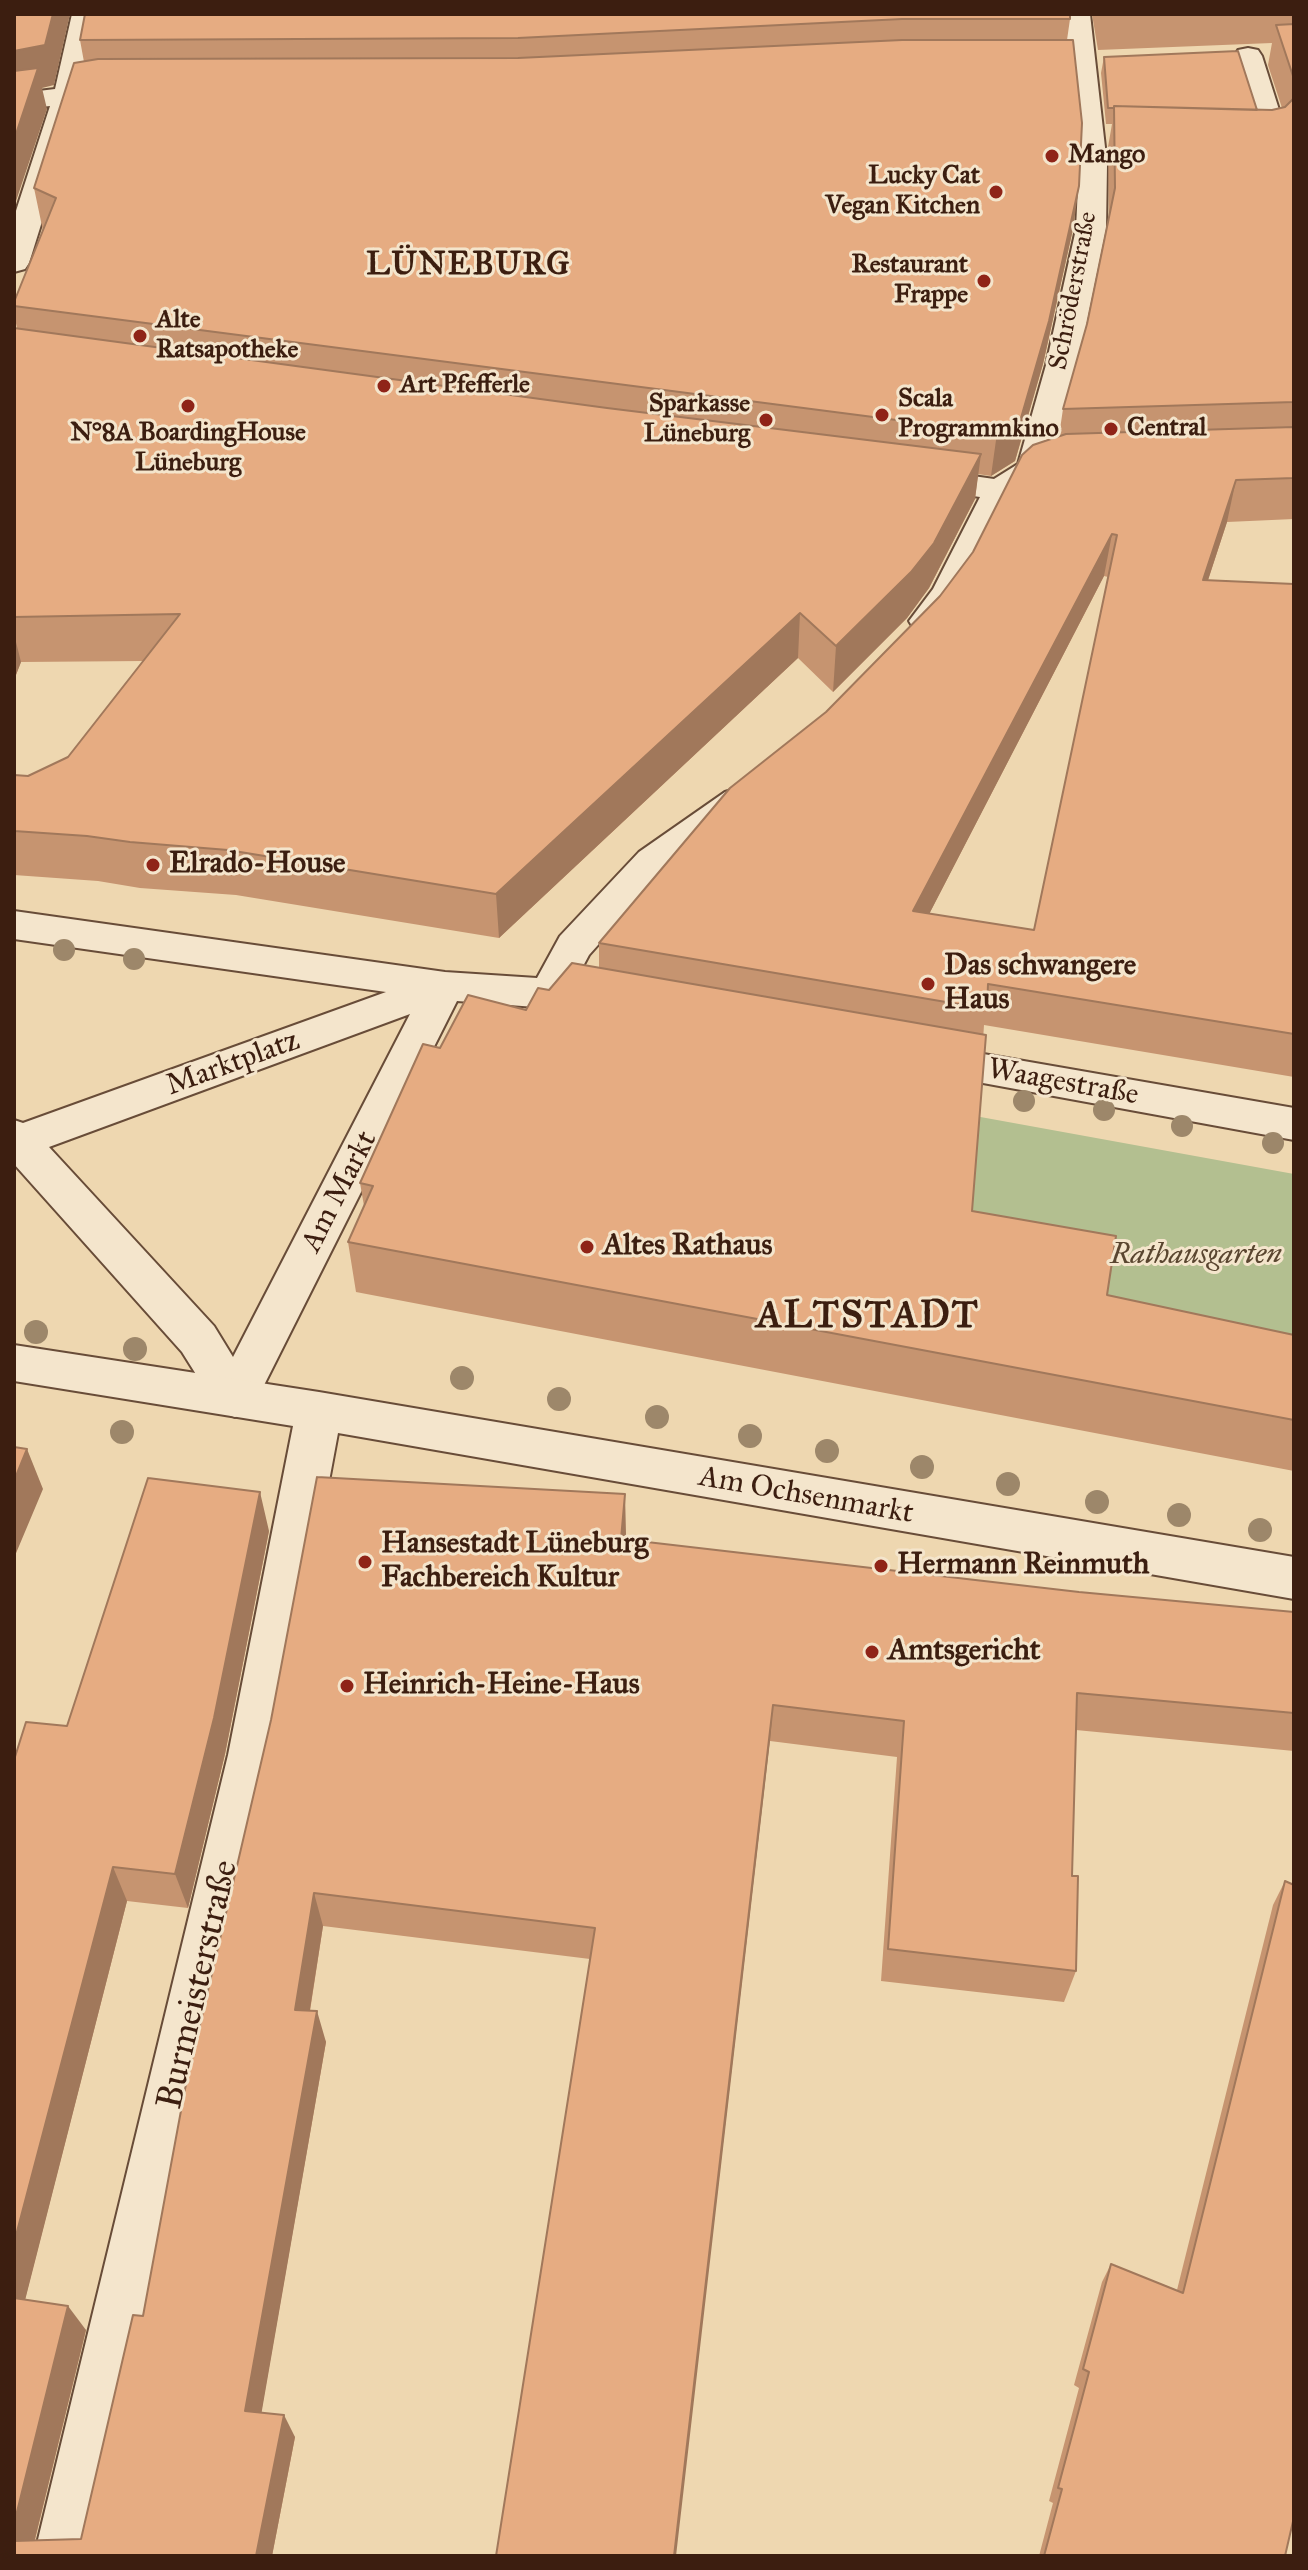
<!DOCTYPE html>
<meta charset="utf-8">
<style>
body{margin:0}
#map{position:relative;width:1308px;height:2570px;overflow:hidden;background:#eed7b0;font-family:"IM FELL Great Primer",serif}
canvas{display:block}
.frame{position:absolute;inset:0;border:16px solid #3c1e10;pointer-events:none}
</style>
<div id="map">
<canvas width="1308" height="2570"></canvas>
<div class="frame"></div>
</div>
<script>
const ctx = document.querySelector('canvas').getContext('2d');
ctx.lineJoin = 'round';
function paint(path, color) {
  ctx.fillStyle = color;
  ctx.fill(path, 'evenodd');
}
function shape(rows) {
  const path = new Path2D();
  for (const r of rows) {
    path.moveTo(r[0], r[1]);
    for (let i = 2; i < r.length; i += 2) path.lineTo(r[i], r[i + 1]);
  }
  return path;
}
function stroke(path, color, width, dash) {
  ctx.strokeStyle = color;
  ctx.lineWidth = width;
  ctx.lineCap = dash ? 'butt' : 'round';
  ctx.setLineDash(dash || []);
  ctx.stroke(path);
}
function write(font, color, halo, rows, align = 'center') {
  ctx.font = font + ' "IM FELL Great Primer",serif';
  ctx.lineWidth = 6;
  ctx.setLineDash([]);
  ctx.textBaseline = 'middle';
  ctx.strokeStyle = halo;
  ctx.fillStyle = color;
  for (const [text, x, y, turn = 0] of rows) {
    ctx.save();
    ctx.translate(x, y);
    ctx.rotate((+turn || 0) * Math.PI / 180);
    ctx.textAlign = isNaN(turn) ? turn : align;
    if (halo) ctx.strokeText(text, 0, 0);
    ctx.fillText(text, 0, 0);
    ctx.restore();
  }
}
const green = shape([
 [975,1116,1294,1174,1294,1387,961,1296]
]);
const pedestrian = shape([
 [72,14,98,14,84,86,123,82,133,84,137,90,133,96,123,98,79,103,29,263,25,269,14,272,14,217,50,106,14,110,14,94,55,89,72,14],
 [1064,14,1090,14,1107,165,1106,229,1078,365,1049,469,1045,476,1036,478,1014,495,965,593,938,629,926,632,914,629,909,621,933,589,980,497,917,488,905,485,901,478,905,471,917,468,994,479,1018,464,1046,365,1076,229,1079,165,1070,78,1015,78,1005,76,1001,70,1005,64,1015,62,1068,62,1064,14],
 [1248,48,1258,50,1262,56,1287,135,1283,141,1264,148,1239,147,1229,145,1225,139,1229,133,1239,131,1258,131,1234,56,1238,50,1248,48],
 [738,788,751,792,757,801,751,810,665,870,589,955,574,983,608,991,614,1001,608,1011,594,1016,548,1008,457,1001,251,1411,235,1417,219,1411,182,1352,14,1164,14,1120,23,1123,386,992,14,939,14,911,445,972,537,978,560,936,639,852,725,792,738,788],
 [410,1014,233,1357,214,1326,49,1147,410,1014],
 [926,1044,1294,1108,1294,1140,912,1070,906,1059,912,1048,926,1044]
]);
const minor = shape([
 [14,1345,319,1392,1294,1557,1294,1599,338,1433,278,1755,96,2556,34,2556,228,1755,293,1426,14,1381,14,1345]
]);
const trees = [
 [64,950,11],
 [134,959,11],
 [1024,1101,11],
 [1104,1110,11],
 [1182,1126,11],
 [1273,1143,11],
 [36,1332,12],
 [135,1349,12],
 [462,1378,12],
 [559,1399,12],
 [657,1417,12],
 [122,1432,12],
 [750,1436,12],
 [827,1451,12],
 [922,1467,12],
 [1008,1484,12],
 [1097,1502,12],
 [1179,1515,12],
 [1260,1530,12]
];
const wall = shape([
 [85,14,1070,19,1067,40,1073,229,1043,364,1015,461,991,476,978,474,975,499,929,588,907,618,833,692,798,658,499,938,236,895,140,888,98,881,14,875,14,775,28,776,68,757,144,661,21,662,14,680,14,328,17,328,14,314,14,302,43,231,34,188,84,62,80,40],
 [1092,14,1294,14,1294,519,1227,522,1208,580,1294,584,1294,1077,984,1025,972,1211,1107,1295,1294,1335,1294,1471,356,1292,348,1242,364,1206,360,1183,440,1048,526,1010,549,990,599,968,599,943,940,596,1059,436,1063,409,1087,324,1109,220,1108,147,1112,124,1106,124,1101,73,1104,57,1257,110,1272,110,1282,108,1268,65,1272,43,1098,50],
 [1104,576,1108,577,1034,930,929,914],
 [625,1494,625,1540,1079,1592,1294,1612,1294,1751,1076,1730,1072,1876,1076,1971,1064,2002,881,1981,897,1757,770,1741,590,1959,323,1926,310,2011,326,2042,261,2413,295,2437,272,2556,14,2556,14,1760,67,1726,269,1531,225,1754,188,1908,127,1901,25,2299,86,2330,35,2540,81,2539,143,2316,271,1720],
 [1285,1881,1285,2556,1039,2556,1053,2503,1049,2501,1079,2388,1074,2385,1102,2282,1111,2264,1177,2290,1273,1905]
]);
const shadedWall = shape([
 [53,14,70,14,54,85,42,88,47,109,14,207,14,51],
 [1079,186,1073,229,1043,364,1015,461,991,476,997,433],
 [981,454,975,499,929,588,907,618,833,692,836,646],
 [1236,480,1227,522,1194,623,1203,580],
 [1112,534,1104,576,909,953,913,911],
 [800,613,798,658,499,938,496,894],
 [14,634,21,662,14,680],
 [27,1449,43,1489,14,1558,14,1481],
 [260,1492,269,1531,225,1754,188,1908,175,1874],
 [625,1494,626,1534,621,1578,621,1539],
 [773,1705,770,1741,676,2556,674,2556],
 [113,1867,127,1901,20,2320,14,2313,14,2243],
 [314,1893,323,1926,305,2041,295,2010],
 [317,2011,326,2042,258,2433,245,2411],
 [68,2306,86,2330,31,2555,14,2541,14,2524],
 [284,2415,295,2437,272,2556,256,2556]
]);
const building = shape([
 [14,14,53,14,45,45,14,51,14,14],
 [85,14,1070,14,1070,19,902,19,518,38,80,40,85,14],
 [1294,24,1294,79,1276,25,1294,24],
 [902,40,1073,40,1082,123,1079,186,1049,321,1021,418,997,433,14,306,14,302,56,198,34,188,74,63,98,59,518,58,902,40],
 [1238,51,1257,110,1114,106,1114,108,1108,108,1104,57,1238,51],
 [38,68,14,140,14,71,38,68],
 [1294,98,1294,402,1063,409,1087,324,1115,188,1114,106,1272,110,1285,107,1294,98],
 [14,328,607,408,981,454,934,543,911,572,836,646,800,613,496,894,228,850,130,842,87,836,14,831,14,775,28,776,68,757,180,614,14,617,14,328],
 [1294,427,1294,478,1236,480,1203,580,1294,584,1294,1034,988,984,987,1009,599,943,730,788,826,712,940,596,973,552,1022,455,1033,445,1066,434,1294,427],
 [1112,534,1117,535,1034,930,913,911,1112,534],
 [572,963,986,1035,972,1211,1116,1236,1107,1295,1294,1335,1294,1420,348,1242,373,1186,360,1183,423,1044,440,1048,468,995,526,1010,538,988,549,990,572,963],
 [14,1447,27,1449,14,1481,14,1447],
 [317,1477,625,1494,621,1539,1079,1592,1294,1612,1294,1713,1077,1693,1072,1876,1078,1876,1076,1971,888,1949,904,1721,773,1705,674,2556,496,2556,595,1928,314,1893,295,2010,317,2011,245,2411,284,2415,256,2556,14,2556,14,2541,81,2539,133,2315,143,2316,185,2089,271,1720,317,1477],
 [148,1478,260,1492,214,1718,175,1874,113,1867,14,2243,14,1760,26,1722,67,1726,148,1478],
 [1285,1881,1294,1885,1294,2517,1285,2556,1044,2556,1062,2489,1058,2488,1089,2372,1083,2369,1111,2264,1183,2293,1285,1881],
 [14,2298,68,2306,14,2524,14,2298]
]);
const markers = [
 [1052,156,8,"#8f2418"],
 [996,192,8,"#8f2418"],
 [984,281,8,"#8f2418"],
 [140,336,8,"#8f2418"],
 [384,386,8,"#8f2418"],
 [188,406,8,"#8f2418"],
 [882,415,8,"#8f2418"],
 [766,420,8,"#8f2418"],
 [1111,429,8,"#8f2418"],
 [153,865,8,"#8f2418"],
 [928,984,8,"#8f2418"],
 [587,1247,8,"#8f2418"],
 [365,1562,8,"#8f2418"],
 [881,1566,8,"#8f2418"],
 [872,1652,8,"#8f2418"],
 [347,1686,8,"#8f2418"]
];
const farPoinames = [
 ["Mango",1068,156],
 ["Lucky Cat",980,177,"right"],
 ["Vegan Kitchen",980,207,"right"],
 ["Restaurant",968,266,"right"],
 ["Frappe",968,296,"right"],
 ["Alte",156,321],
 ["Ratsapotheke",156,351],
 ["Art Pfefferle",400,386],
 ["Scala",898,400],
 ["Programmkino",898,430],
 ["Sparkasse",750,405,"right"],
 ["Lüneburg",750,435,"right"],
 ["Central",1127,429],
 ["N°8A BoardingHouse",188,434,"center"],
 ["Lüneburg",188,464,"center"]
];
const farStreetnames = [
 ["Schröderstraße",1074,291,-79]
];
const poiNames = [
 ["Elrado-House",169,865],
 ["Das schwangere",944,967],
 ["Haus",944,1001],
 ["Altes Rathaus",603,1247],
 ["Hansestadt Lüneburg",381,1545],
 ["Fachbereich Kultur",381,1579],
 ["Hermann Reinmuth",897,1566],
 ["Amtsgericht",888,1652],
 ["Heinrich-Heine-Haus",363,1686]
];
const streetNames = [
 ["Marktplatz",233,1064,-20],
 ["Waagestraße",1063,1083,10],
 ["Am Markt",340,1192,-63],
 ["Am Ochsenmarkt",806,1496,10]
];
const parkNames = [
 ["Rathausgarten",1196,1256]
];
const farDistrictnames = [
 ["LÜNEBURG",469,266]
];
const nearStreetnames = [
 ["Burmeisterstraße",199,1985,-77]
];
const districtNames = [
 ["ALTSTADT",868,1318]
];
paint(green, '#b3bf90');
stroke(pedestrian, '#684c38', 4);
stroke(minor, '#684c38', 4);
paint(pedestrian, '#f4e5cc');
paint(minor, '#f4e5cc');
ctx.fillStyle = '#9d876a';
for (const [x, y, r] of trees) {
  ctx.beginPath();
  ctx.arc(x, y, r, 0, 2 * Math.PI);
  ctx.fill();
}
paint(wall, '#c69470');
paint(shadedWall, '#a1785b');
paint(building, '#e6ac82');
stroke(building, '#a1785b', 2);
for (const [x, y, r, color] of markers) {
  const dot = new Path2D();
  dot.arc(x, y, r, 0, 2 * Math.PI);
  ctx.fillStyle = color;
  ctx.fill(dot);
  stroke(dot, '#f4e5cc', 3);
}
write('bold 26px', '#3c1e10', '#f4e5cc', farPoinames, 'left');
write('26px', '#3c1e10', '#f4e5cc', farStreetnames);
write('bold 30px', '#3c1e10', '#f4e5cc', poiNames, 'left');
write('30px', '#3c1e10', '#f4e5cc', streetNames);
write('italic 30px', '#5a4630', '#f4e5cc', parkNames);
ctx.letterSpacing = '2px';
write('bold 32px', '#3c1e10', '#f4e5cc', farDistrictnames);
ctx.letterSpacing = '0px';
write('36px', '#3c1e10', '#f4e5cc', nearStreetnames);
ctx.letterSpacing = '2px';
write('bold 38px', '#3c1e10', '#f4e5cc', districtNames);
ctx.letterSpacing = '0px';
</script>
